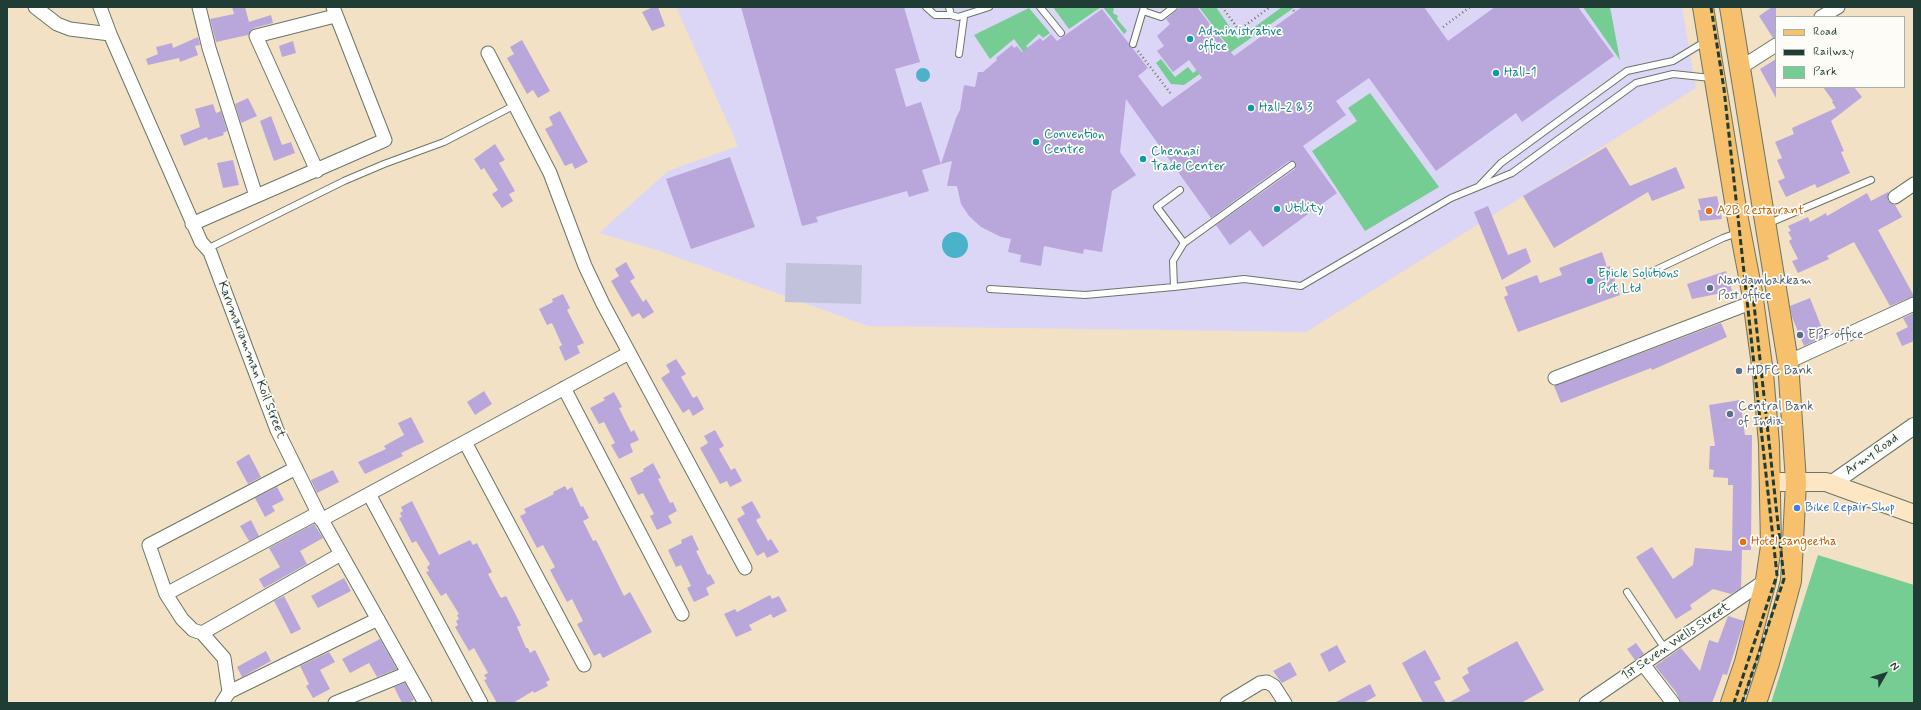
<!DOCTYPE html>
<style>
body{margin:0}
#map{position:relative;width:1921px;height:710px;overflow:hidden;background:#f2e1c4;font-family:Mynerve,sans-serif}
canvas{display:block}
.frame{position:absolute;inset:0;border:8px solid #1f3d34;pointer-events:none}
.legend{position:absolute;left:1775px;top:16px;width:130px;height:72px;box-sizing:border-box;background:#fdfcf7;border:1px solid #a4b0a9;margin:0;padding:5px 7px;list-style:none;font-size:12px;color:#1f3d34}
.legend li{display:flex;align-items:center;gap:8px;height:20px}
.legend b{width:20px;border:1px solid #a4b0a9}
.north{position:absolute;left:1865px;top:654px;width:40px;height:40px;-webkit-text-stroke:3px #fdfcf7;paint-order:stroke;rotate:51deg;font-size:11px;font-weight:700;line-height:16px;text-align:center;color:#1f3d34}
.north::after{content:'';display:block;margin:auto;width:14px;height:18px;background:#1f3d34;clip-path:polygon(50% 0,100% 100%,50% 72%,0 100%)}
</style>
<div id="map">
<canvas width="1921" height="710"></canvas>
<div class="frame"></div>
<ul class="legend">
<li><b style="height:5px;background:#f7c06c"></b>Road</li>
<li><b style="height:5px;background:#1f3d34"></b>Railway</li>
<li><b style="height:11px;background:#75cd93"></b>Park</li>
</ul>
<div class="north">N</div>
</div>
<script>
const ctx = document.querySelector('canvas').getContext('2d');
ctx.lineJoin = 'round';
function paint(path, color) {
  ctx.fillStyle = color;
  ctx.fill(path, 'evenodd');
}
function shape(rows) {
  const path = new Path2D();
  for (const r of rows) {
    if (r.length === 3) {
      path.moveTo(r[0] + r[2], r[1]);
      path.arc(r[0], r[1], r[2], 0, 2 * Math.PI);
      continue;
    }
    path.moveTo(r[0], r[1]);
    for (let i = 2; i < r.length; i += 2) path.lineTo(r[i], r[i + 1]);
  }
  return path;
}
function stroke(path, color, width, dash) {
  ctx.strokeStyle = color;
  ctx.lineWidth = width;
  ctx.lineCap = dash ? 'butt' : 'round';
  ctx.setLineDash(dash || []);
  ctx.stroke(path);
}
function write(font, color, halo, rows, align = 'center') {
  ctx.font = font + ' Mynerve,sans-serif';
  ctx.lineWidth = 3.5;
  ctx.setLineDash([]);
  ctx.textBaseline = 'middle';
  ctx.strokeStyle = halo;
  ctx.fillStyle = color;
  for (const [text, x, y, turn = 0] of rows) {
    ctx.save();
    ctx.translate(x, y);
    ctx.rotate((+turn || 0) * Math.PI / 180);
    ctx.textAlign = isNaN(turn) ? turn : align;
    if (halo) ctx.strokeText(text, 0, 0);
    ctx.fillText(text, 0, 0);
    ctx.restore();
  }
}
const built = shape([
 [676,7,1682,7,1696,88,1306,332,868,326,657,250,599,233,668,171,738,146]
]);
const industrial = shape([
 [786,263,862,265,861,304,785,302]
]);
const green = shape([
 [1053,7,1101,7,1069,29],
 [1103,7,1114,7,1113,13,1118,16,1117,19,1127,31,1124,34],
 [1199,7,1216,7,1238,39,1282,7,1295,7,1184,85,1171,84,1156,63,1161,59,1175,77,1188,67,1193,73,1228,46],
 [1583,7,1610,7,1620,60],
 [1029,8,1050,33,1043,38,1039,34,1026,46,1029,49,1024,53,1014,39,990,59,974,35],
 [1370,93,1439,187,1365,231,1312,151,1357,121,1348,108],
 [1818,555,1914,585,1914,703,1771,703]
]);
const water = shape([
 [923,75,7],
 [955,245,13]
]);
const building = shape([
 [232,7,245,7,249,22,271,15,273,23,254,28,248,35,216,42,210,19,234,14],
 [653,7,658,7,665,26,652,31,642,12],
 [741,7,904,7,920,62,895,69,906,107,921,102,941,164,922,170,929,191,909,197,907,191,816,217,818,222,802,226],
 [1181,7,1197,7,1234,56,1302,7,1424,7,1448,41,1495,7,1578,7,1614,56,1522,122,1516,113,1436,171,1369,78,1336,101,1346,115,1303,146,1337,193,1263,247,1250,230,1230,245,1216,225,1295,169,1296,165,1295,162,1289,161,1211,218,1126,99,1120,152,1136,175,1112,191,1102,252,1084,249,1083,254,1044,246,1041,266,1020,262,1021,255,1008,252,1011,239,1001,237,981,227,969,216,961,204,957,186,947,186,952,161,941,164,956,118,960,110,964,85,975,87,978,72,983,72,997,60,996,58,1012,45,1014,48,1017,46,1022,52,1040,38,1043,41,1051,34,1057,41,1102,9,1148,68,1138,76,1162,107,1202,78,1189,60,1173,72,1157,51,1164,46,1157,36,1170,24,1166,19],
 [1772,7,1776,7,1776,37,1773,38,1759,16],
 [198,37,200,45,195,46,198,55,180,62,179,58,148,65,146,59,158,54,156,47,172,43,173,48],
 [522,40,550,91,538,98,533,90,527,94,507,58,514,54,510,47],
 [293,41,296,53,282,57,279,46],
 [1776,59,1776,98,1760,69],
 [1823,87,1854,87,1862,97,1831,121,1844,151,1841,152,1850,173,1817,188,1815,184,1786,197,1778,181,1785,178,1777,160,1782,158,1775,142,1794,134,1792,128,1836,108,1832,102,1833,101],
 [248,98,257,116,241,123,235,104],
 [213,104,216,113,221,111,227,131,223,133,224,135,208,140,207,137,184,146,180,135,200,127,195,109],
 [560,111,588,162,575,169,572,163,565,166,545,129,553,125,549,117],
 [271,116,282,145,291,142,295,153,274,161,260,121],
 [495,144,505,160,499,163,515,191,509,194,513,201,502,208,492,194,498,190,484,168,481,170,474,159],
 [1606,147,1630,186,1676,167,1685,188,1652,201,1648,192,1554,248,1523,196],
 [730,157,755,227,691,249,666,179],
 [233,160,239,185,223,188,217,163],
 [1888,192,1888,201,1895,205,1902,217,1878,230,1914,296,1890,306,1854,242,1827,256,1829,259,1798,273,1792,261,1798,259,1789,241,1792,239,1788,232,1791,231,1788,226,1808,217,1810,222,1826,213,1827,216,1867,193,1871,201],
 [1717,196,1722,219,1700,221,1698,210,1701,210,1698,199],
 [1488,206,1508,255,1526,248,1531,262,1502,280,1474,212],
 [1602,252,1607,267,1610,266,1620,295,1518,332,1504,297,1508,295,1505,287,1537,275,1540,283,1562,275,1559,268],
 [626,262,635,278,630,281,643,302,646,299,654,312,643,319,639,313,632,317,611,281,619,276,615,269],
 [1726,271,1732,291,1692,299,1687,284],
 [563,294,570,308,567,310,584,343,577,346,580,353,565,361,559,347,562,345,552,323,547,325,539,309,553,302,552,299],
 [1810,298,1825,336,1804,346,1792,317,1790,306],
 [1914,313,1914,341,1902,346,1896,333,1908,327,1903,318],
 [1721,323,1727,337,1652,370,1651,368,1561,403,1554,386],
 [676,359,686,374,681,377,693,398,697,396,704,409,693,416,689,409,683,413,661,378,670,372,666,365],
 [484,391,492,404,475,415,467,402],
 [614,392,622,407,619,408,631,432,634,430,639,440,630,444,633,452,619,459,611,445,615,443,604,422,599,424,590,408,605,400,603,398],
 [1740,400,1745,435,1752,435,1751,550,1742,550,1741,588,1731,594,1713,589,1690,605,1692,609,1676,619,1636,557,1652,547,1673,579,1693,565,1695,548,1732,551,1733,485,1728,485,1728,478,1713,477,1714,470,1709,469,1710,446,1715,446,1709,405],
 [411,417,424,442,401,453,403,456,365,474,358,462,386,449,384,446,404,435,398,423],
 [715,430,724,446,719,449,731,470,735,468,742,481,730,487,727,481,720,484,700,448,708,443,704,436],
 [249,454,261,477,248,484,236,462],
 [653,463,661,478,658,479,670,503,673,502,677,511,668,516,672,523,657,530,650,516,654,514,643,493,638,495,630,478,644,471,643,469],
 [333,470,339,482,317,493,311,480],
 [565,486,567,490,572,487,581,507,583,506,589,518,583,521,593,541,596,540,624,596,630,592,652,632,603,658,600,653,594,656,577,624,583,621,572,599,567,602,550,570,555,567,543,545,537,548,520,516,526,513,524,509,554,494,553,492],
 [277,487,284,500,272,506,275,511,265,517,255,498],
 [412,501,439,555,470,540,473,545,477,543,492,572,488,574,498,593,501,598,506,596,521,625,517,627,526,648,528,648,530,653,535,650,550,680,546,682,548,686,534,693,533,691,513,703,497,703,484,680,487,679,484,675,488,673,474,648,469,651,455,627,458,625,456,621,459,619,457,615,459,614,446,593,441,596,426,572,429,571,427,567,430,564,416,541,412,543,399,518,402,517,400,513,403,511,401,507],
 [752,501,761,517,756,520,768,541,771,539,779,552,767,558,764,552,757,556,737,519,745,514,741,507],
 [251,520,259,536,249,541,240,526],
 [314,524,323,538,300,551,307,564,264,588,259,579,280,567,269,548],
 [692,535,699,550,696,551,708,575,710,574,715,583,706,588,709,595,694,602,687,588,691,586,681,565,676,567,668,550,682,543,681,540],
 [344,578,351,591,318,608,311,596],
 [770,595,772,599,779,596,787,611,773,618,771,614,749,625,752,630,736,637,724,614,735,609,737,612],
 [284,596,301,629,291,634,274,601],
 [1728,616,1744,621,1727,675,1723,674,1712,703,1681,703,1676,692,1655,666,1681,648,1700,671,1709,640,1718,643],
 [380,639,397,669,377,677,369,663,350,673,342,659],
 [1517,641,1544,690,1521,703,1448,703,1470,691,1462,677,1469,673,1467,668],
 [1636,643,1644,654,1635,660,1627,649],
 [1337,645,1346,662,1329,672,1320,654],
 [1425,650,1441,679,1434,682,1446,703,1423,703,1402,663],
 [266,651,271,661,242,677,237,667],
 [329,652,335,662,320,670,330,689,313,698,306,686,309,684,300,666],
 [1290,662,1297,675,1282,683,1273,671],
 [405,683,414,700,408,703,402,703,394,687],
 [1370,684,1376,696,1363,703,1334,703]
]);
const path = shape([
 [1222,7,1239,30,1270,7],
 [1291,7,1294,11],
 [1443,27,1470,7],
 [1138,51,1171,94]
]);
const service = shape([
 [926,7,935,15,951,15,958,17,989,7],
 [949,7,951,15],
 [1040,7,1061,33],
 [1143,11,1161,17,1174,7],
 [1133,44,1144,7],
 [959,54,964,17],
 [1480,185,1501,163,1627,71,1673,61,1706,41],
 [1767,224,1871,180],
 [1184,243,1292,165],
 [207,249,344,181,384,164,444,142,515,105],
 [1645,275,1723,238,1737,233],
 [1174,287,1173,261,1184,243,1157,207,1180,190],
 [990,289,1085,295,1174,287,1244,279,1301,286,1451,198,1512,173,1636,83,1673,74,1711,78],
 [1627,592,1665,649]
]);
const minor = shape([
 [35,7,57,24,70,29,110,34],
 [100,7,110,34,201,242,210,252,277,430,318,513,425,703],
 [199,7,209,48,256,196],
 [1821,17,1838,7],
 [488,53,550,173,585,266,603,304,745,568],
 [1740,68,1776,45],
 [317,171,256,36,335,16],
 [1895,197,1914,184],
 [192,224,385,140,333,7],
 [1788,362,1914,304],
 [1555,378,1753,302],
 [564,388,682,614],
 [465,442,584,665],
 [296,468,149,545,166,594,318,513],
 [369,494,481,703],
 [321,520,629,353],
 [166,594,182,619,193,630,202,633,224,658,229,692,222,703],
 [202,633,341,554],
 [1643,664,1673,703],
 [229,692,378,619],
 [335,703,408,673],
 [1227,703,1260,683,1267,682,1274,686,1285,703],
 [1586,703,1766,580]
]);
const tertiary = shape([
 [1831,484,1914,426]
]);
const secondary = shape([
 [1770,482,1826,482,1914,514]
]);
const primary = shape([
 [1703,7,1737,214,1752,292,1763,373,1769,444,1771,546,1766,580,1745,662,1731,703],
 [1730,7,1788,362,1796,482,1791,581,1769,663,1756,703]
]);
const rail = shape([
 [1711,7,1724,89,1777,575,1734,703],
 [1742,703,1784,579,1751,277]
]);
const markers = [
 [1190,39,4,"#0f9aa8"],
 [1496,73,4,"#0f9aa8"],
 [1251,108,4,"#0f9aa8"],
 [1036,142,4,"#0f9aa8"],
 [1143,159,4,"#0f9aa8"],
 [1277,209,4,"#0f9aa8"],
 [1709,211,4,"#e8710a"],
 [1590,281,4,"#0f9aa8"],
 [1710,288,4,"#5c6f8a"],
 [1800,335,4,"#5c6f8a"],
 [1739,371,4,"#5c6f8a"],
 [1730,414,4,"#5c6f8a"],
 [1797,508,4,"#3f7fe0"],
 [1743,542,4,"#e8710a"]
];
const cultureNames = [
 ["Administrative",1198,32],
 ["office",1198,47],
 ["Hall-1",1504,73],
 ["Hall-2 & 3",1259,108],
 ["Convention",1044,135],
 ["Centre",1044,150],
 ["Chennai",1151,152],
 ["Trade Center",1151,167],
 ["Utility",1285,209],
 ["Epicle Solutions",1598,274],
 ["Pvt Ltd",1598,289]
];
const foodNames = [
 ["A2B Restaurant",1717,211],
 ["Hotel sangeetha",1751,542]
];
const serviceNames = [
 ["Nandambakkam",1718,281],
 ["Post office",1718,296],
 ["EPF office",1808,335],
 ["HDFC Bank",1747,371],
 ["Central Bank",1738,407],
 ["of India",1738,422]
];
const streetNames = [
 ["Karumariamman Koil Street",251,360,69],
 ["Army Road",1872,455,-35],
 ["1st Seven Wells Street",1676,642,-34]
];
const shopNames = [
 ["Bike Repair Shop",1805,508]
];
paint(built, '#dcd6f6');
paint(industrial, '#c2c2dc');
paint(green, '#75cd93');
paint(water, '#4ab2c9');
paint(building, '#b9a7db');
stroke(service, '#697666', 8);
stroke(minor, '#697666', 15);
stroke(tertiary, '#697666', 18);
stroke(secondary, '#697666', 20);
stroke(primary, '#697666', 22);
stroke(path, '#697666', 2.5, [1, 3]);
stroke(service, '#fff', 6);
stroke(minor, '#fff', 13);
stroke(tertiary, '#fff', 16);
stroke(secondary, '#fce6c4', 18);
stroke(primary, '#f7c06c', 20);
stroke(rail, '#1f3d34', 3, [6, 3]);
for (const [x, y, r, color] of markers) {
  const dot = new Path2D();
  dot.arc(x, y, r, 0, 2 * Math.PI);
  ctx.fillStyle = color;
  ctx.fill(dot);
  stroke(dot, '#fdfcf7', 1.5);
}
write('13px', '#0d838f', '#fdfcf7', cultureNames, 'left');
write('13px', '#c56008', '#fdfcf7', foodNames, 'left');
write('13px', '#4e5e75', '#fdfcf7', serviceNames, 'left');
write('13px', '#1f3d34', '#fdfcf7', streetNames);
write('13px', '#366cbe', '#fdfcf7', shopNames, 'left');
</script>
